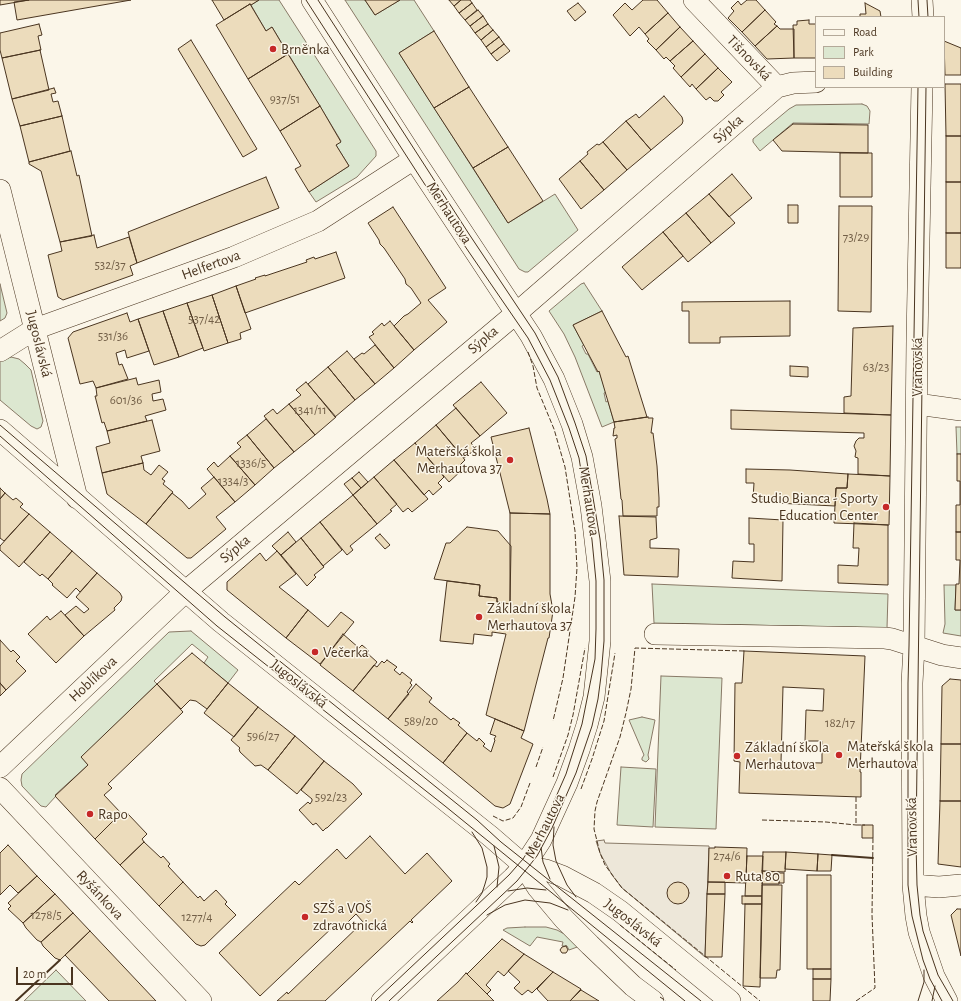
<!DOCTYPE html>
<meta charset="utf-8">
<style>
body{margin:0}
#map{position:relative;width:961px;height:1001px;overflow:hidden;background:#fbf6e9;font-family:"Alegreya Sans",sans-serif}
canvas{display:block}
.legend{position:absolute;left:815px;top:16px;width:130px;height:72px;box-sizing:border-box;background:#fbf6e9;border:1px solid #b4a999;margin:0;padding:5px 7px;list-style:none;font-size:12px;color:#4a3520}
.legend li{display:flex;align-items:center;gap:8px;height:20px}
.legend b{width:20px;border:1px solid #b4a999}
.scale{position:absolute;left:16px;top:967px;width:57px;height:18px;box-sizing:border-box;border:2px solid #4a3520;border-top:0;padding-left:5px;font-size:12px;line-height:14px;white-space:nowrap;color:#4a3520;-webkit-text-stroke:3px #fbf6e9;paint-order:stroke}
</style>
<div id="map">
<canvas width="961" height="1001"></canvas>
<ul class="legend">
<li><b style="height:5px;background:#fbf6e9"></b>Road</li>
<li><b style="height:11px;background:#dce7d0"></b>Park</li>
<li><b style="height:11px;background:#ecdcbc"></b>Building</li>
</ul>
<div class="scale">20 m</div>
</div>
<script>
const ctx = document.querySelector('canvas').getContext('2d');
ctx.lineJoin = 'round';
function paint(path, color) {
  ctx.fillStyle = color;
  ctx.fill(path, 'evenodd');
}
function shape(rows) {
  const path = new Path2D();
  for (const r of rows) {
    if (r.length === 3) {
      path.moveTo(r[0] + r[2], r[1]);
      path.arc(r[0], r[1], r[2], 0, 2 * Math.PI);
      continue;
    }
    path.moveTo(r[0], r[1]);
    for (let i = 2; i < r.length; i += 2) path.lineTo(r[i], r[i + 1]);
  }
  return path;
}
function stroke(path, color, width, dash) {
  ctx.strokeStyle = color;
  ctx.lineWidth = width;
  ctx.lineCap = dash ? 'butt' : 'round';
  ctx.setLineDash(dash || []);
  ctx.stroke(path);
}
function write(font, color, halo, rows, align = 'center') {
  ctx.font = font + ' "Alegreya Sans",sans-serif';
  ctx.lineWidth = 3;
  ctx.setLineDash([]);
  ctx.textBaseline = 'middle';
  ctx.strokeStyle = halo;
  ctx.fillStyle = color;
  for (const [text, x, y, turn = 0] of rows) {
    ctx.save();
    ctx.translate(x, y);
    ctx.rotate((+turn || 0) * Math.PI / 180);
    ctx.textAlign = isNaN(turn) ? turn : align;
    if (halo) ctx.strokeText(text, 0, 0);
    ctx.fillText(text, 0, 0);
    ctx.restore();
  }
}
const green = shape([
 [259,0,279,0,376,151,376,156,357,177,316,202,309,192,349,166,336,145,341,141,272,27,266,31,251,5,259,0],
 [345,0,365,0,375,15,400,0,414,0,434,31,399,53,508,223,555,194,578,230,528,272,525,272,519,269,345,0],
 [862,104,867,106,870,111,869,124,793,123,760,151,753,142,753,139,789,109,796,105,862,104],
 [584,283,602,311,573,325,584,345,582,346,586,354,588,354,597,372,599,371,606,392,604,393,606,402,608,401,614,422,602,427,575,357,564,334,549,311,581,284,584,283],
 [0,284,7,313,5,318,0,321,0,284],
 [11,357,19,359,25,364,31,370,43,421,41,427,37,429,31,426,0,400,0,361,11,357],
 [956,427,961,427,961,454,957,454,956,427],
 [652,584,888,594,887,628,654,623,652,584],
 [944,585,956,585,955,610,961,610,961,636,943,633,945,624,944,585],
 [191,631,238,670,228,683,204,663,208,657,192,644,154,681,157,684,82,757,88,765,55,795,56,796,46,807,41,806,22,786,21,780,22,774,169,632,191,631],
 [661,676,722,678,716,829,655,827,661,676],
 [642,717,655,720,648,755,649,759,646,762,642,760,642,758,644,755,629,720,642,717],
 [621,767,656,769,653,827,617,825,621,767],
 [525,927,546,927,557,930,570,937,580,946,569,950,567,946,562,946,563,942,537,937,530,946,503,930,507,928,525,927],
 [56,970,86,1001,24,1001,56,970]
]);
const parking = shape([
 [604,840,605,843,709,846,705,957,622,888,612,875,600,853,596,841,604,840]
]);
const building = shape([
 [0,0,29,0,0,5,0,0],
 [29,0,131,0,17,20,14,2,29,0],
 [212,0,259,0,251,5,250,4,224,20,212,0],
 [365,0,400,0,375,15,365,0],
 [449,0,461,0,454,6,449,0],
 [461,0,470,0,472,3,459,13,454,6,461,0],
 [643,0,657,0,668,13,645,34,639,27,630,36,613,15,625,3,632,10,643,0],
 [747,0,756,0,765,10,742,32,728,18,734,11,731,8,738,1,741,5,747,0],
 [472,3,477,10,465,20,459,13,472,3],
 [578,3,586,12,575,21,567,11,578,3],
 [865,3,880,11,881,17,860,17,860,14,866,14,865,3],
 [250,4,266,31,272,27,288,54,248,79,216,25,250,4],
 [478,10,483,16,470,26,465,20,478,10],
 [765,10,776,22,774,24,777,26,755,46,742,32,765,10],
 [668,13,680,27,656,50,647,41,649,39,645,34,668,13],
 [483,16,488,24,475,33,470,26,483,16],
 [809,20,809,24,816,24,816,58,794,58,793,25,797,25,797,21,809,20],
 [39,24,42,35,38,36,41,50,2,58,0,50,0,33,39,24],
 [488,24,493,30,481,40,475,33,488,24],
 [777,26,780,29,794,29,794,58,767,59,755,46,777,26],
 [680,27,693,41,670,61,666,57,664,59,656,50,680,27],
 [493,30,499,37,486,47,481,40,493,30],
 [434,31,469,87,434,108,399,53,434,31],
 [499,37,504,44,491,54,486,47,499,37],
 [191,40,257,149,243,157,178,49,191,40],
 [693,41,705,54,681,77,673,68,675,66,670,61,693,41],
 [944,41,961,48,961,75,945,75,944,41],
 [504,44,510,51,497,61,491,54,504,44],
 [40,50,49,90,12,99,2,58,40,50],
 [288,54,320,106,280,131,248,79,288,54],
 [705,54,718,68,696,89,692,84,690,87,681,77,705,54],
 [718,68,732,82,721,92,724,95,718,101,714,101,710,97,706,100,696,89,718,68],
 [945,84,961,84,961,136,946,136,945,84],
 [469,87,508,147,473,168,434,108,469,87],
 [54,88,56,93,51,94,53,102,58,101,62,116,20,126,12,99,54,88],
 [664,96,682,117,683,121,682,124,651,150,626,121,636,114,639,118,664,96],
 [320,106,341,142,336,145,349,166,309,192,295,169,301,166,280,131,320,106],
 [62,116,70,151,29,162,20,126,62,116],
 [626,121,651,150,627,170,603,142,626,121],
 [793,124,868,125,868,153,782,151,773,140,793,124],
 [946,136,961,136,961,182,946,182,946,136],
 [603,142,627,170,604,190,580,161,588,154,587,152,597,144,599,145,603,142],
 [508,147,543,201,508,223,473,168,508,147],
 [71,151,77,176,79,175,92,236,60,242,41,171,29,164,29,162,71,151],
 [840,153,872,153,872,197,840,197,840,153],
 [580,161,604,190,581,209,559,179,580,161],
 [732,174,752,198,729,217,709,194,732,174],
 [266,177,279,208,137,263,128,232,266,177],
 [946,182,961,182,961,233,946,233,946,182],
 [709,194,735,223,711,243,686,213,709,194],
 [788,205,798,205,798,223,788,223,788,205],
 [839,206,872,206,871,312,838,311,839,206],
 [393,207,446,288,428,300,447,322,414,350,394,326,404,316,408,314,421,303,411,288,406,284,405,279,384,248,380,244,379,240,368,223,393,207],
 [686,213,711,243,688,262,663,232,686,213],
 [663,232,683,256,642,290,622,267,663,232],
 [946,233,961,233,961,268,946,268,946,233],
 [94,235,97,248,129,237,137,263,130,266,133,275,63,300,58,297,48,255,62,251,60,242,94,235],
 [336,252,345,278,245,313,236,286,256,279,255,278,265,275,265,276,307,262,306,260,314,257,315,259,336,252],
 [236,286,251,329,240,333,241,339,228,343,212,295,236,286],
 [212,295,228,343,204,351,187,303,212,295],
 [790,301,790,336,720,337,720,343,689,343,689,311,682,311,682,302,790,301],
 [187,303,203,348,179,357,163,311,187,303],
 [163,311,179,357,154,365,138,319,163,311],
 [602,311,626,357,628,356,647,417,614,422,599,371,598,372,573,325,602,311],
 [127,313,130,322,138,319,149,351,127,358,125,350,116,353,119,365,122,364,128,379,96,388,93,381,80,384,68,338,73,332,127,313],
 [390,321,414,350,394,368,369,337,374,334,372,332,382,323,384,326,390,321],
 [893,326,891,415,844,413,844,397,851,396,853,328,893,326],
 [375,345,394,368,375,384,354,359,362,353,364,354,375,345],
 [347,351,375,384,355,400,328,367,347,351],
 [790,366,808,367,808,377,790,376,790,366],
 [328,367,355,400,335,417,308,384,328,367],
 [136,378,138,385,159,380,161,392,152,394,153,401,163,399,166,410,145,416,147,421,107,431,104,422,102,423,95,396,97,396,96,388,136,378],
 [306,382,336,417,315,435,289,404,301,395,296,390,306,382],
 [481,382,507,413,480,436,453,405,481,382],
 [289,404,315,435,294,452,264,416,273,409,277,414,289,404],
 [456,408,480,436,471,443,476,449,464,458,436,425,456,408],
 [731,410,891,415,890,476,858,474,858,458,855,457,856,451,854,446,856,441,859,438,864,438,864,433,731,429,731,410],
 [648,417,648,418,653,418,651,433,653,433,657,466,659,498,659,507,657,507,657,516,623,516,622,500,621,499,615,439,617,438,617,435,613,436,614,428,615,428,614,422,648,417],
 [266,419,294,452,274,468,247,435,266,419],
 [152,420,160,451,141,456,143,463,102,473,96,447,110,443,107,431,152,420],
 [436,425,465,460,460,465,463,469,449,482,415,443,436,425],
 [529,428,547,499,550,514,510,513,491,437,529,428],
 [247,435,274,468,255,485,230,456,241,447,237,443,247,435],
 [415,443,444,477,438,483,442,487,433,495,429,490,424,495,394,460,415,443],
 [957,454,961,454,961,532,956,532,956,505,960,505,960,481,957,481,957,454],
 [230,456,255,485,235,502,207,469,214,462,218,467,230,456],
 [394,460,428,499,412,512,408,508,403,512,374,477,394,460],
 [143,463,144,470,151,475,159,465,168,472,162,479,165,481,163,484,173,492,146,524,107,494,102,473,143,463],
 [746,469,790,470,848,474,847,488,836,488,835,506,776,503,775,499,753,499,754,483,746,483,746,469],
 [359,472,368,482,361,488,352,478,359,472],
 [848,474,890,476,889,525,834,523,836,488,847,488,848,474],
 [214,477,235,502,216,517,226,529,191,558,187,558,146,524,172,493,182,501,189,509,206,494,201,488,214,477],
 [374,477,397,504,390,510,392,511,377,524,353,495,374,477],
 [352,478,361,488,353,495,344,484,352,478],
 [0,488,5,493,0,499,0,488],
 [5,493,13,500,16,498,23,504,20,507,29,514,4,541,0,538,0,499,5,493],
 [353,495,377,524,350,546,353,550,347,555,320,522,353,495],
 [510,513,550,514,550,594,553,611,549,638,548,638,524,731,486,715,506,634,492,632,492,636,474,634,473,644,440,641,447,581,480,585,479,596,497,598,497,602,510,604,510,513],
 [29,514,50,532,19,567,0,550,0,546,29,514],
 [619,516,656,517,657,538,650,540,650,548,679,549,678,577,624,575,619,516],
 [749,518,783,520,782,581,732,578,733,561,754,562,754,544,749,544,749,518],
 [320,522,342,550,323,566,301,538,320,522],
 [854,523,888,525,888,585,838,583,838,565,858,566,859,548,853,548,854,523],
 [467,527,498,531,511,546,510,604,497,602,497,598,479,596,480,585,434,579,446,543,450,543,467,527],
 [50,532,72,551,48,579,42,574,40,576,24,562,50,532],
 [288,532,296,542,281,555,272,546,288,532],
 [956,532,961,532,961,610,955,610,956,584,959,584,960,560,956,560,956,532],
 [380,534,390,545,385,549,375,538,380,534],
 [301,538,324,567,314,575,316,577,307,586,281,555,301,538],
 [72,551,97,573,80,592,76,588,67,598,52,585,53,584,48,579,72,551],
 [277,551,296,574,279,587,308,610,286,638,227,590,227,582,260,553,266,561,277,551],
 [97,573,120,593,122,597,121,601,114,608,115,610,84,636,65,615,76,606,84,613,89,609,76,597,97,573],
 [308,610,328,627,341,612,354,622,320,664,286,638,308,610],
 [61,611,84,636,56,663,28,634,47,616,50,620,61,611],
 [343,634,359,648,362,645,369,651,367,653,377,662,353,691,320,665,343,634],
 [0,640,11,652,13,650,20,657,16,661,26,671,6,690,0,683,0,640],
 [744,651,865,656,860,772,861,772,861,797,739,793,740,762,734,761,735,683,742,683,744,651],
 [783,687,824,689,823,711,806,710,805,741,822,741,822,763,781,762,783,687],
 [192,653,228,683,207,709,196,701,190,700,181,709,157,684,192,653],
 [387,660,397,667,394,670,400,675,402,672,412,680,410,683,412,685,407,692,409,694,388,719,353,691,374,665,377,667,382,661,384,663,387,660],
 [950,679,961,680,961,744,941,744,942,686,950,679],
 [0,683,6,690,0,696,0,683],
 [228,683,258,707,234,737,204,713,228,683],
 [157,684,183,712,108,784,112,788,104,795,121,813,95,839,55,796,88,765,81,757,157,684],
 [416,684,432,698,429,702,451,720,453,718,460,723,458,725,467,733,443,763,388,719,416,684],
 [258,707,295,736,268,770,261,765,255,766,240,752,239,749,240,748,231,740,258,707],
 [495,719,524,731,521,738,533,744,510,804,503,808,495,806,443,763,467,733,477,741,479,738,485,744,483,746,491,752,495,740,494,739,496,736,490,734,495,719],
 [295,736,324,761,297,794,268,770,295,736],
 [941,744,961,744,961,801,940,801,941,744],
 [324,761,353,784,362,794,327,828,326,828,323,831,316,823,313,825,299,810,308,802,310,804,312,801,312,799,301,790,324,761],
 [940,801,961,801,961,867,938,864,940,801],
 [128,814,147,834,142,839,144,842,120,865,95,839,119,815,123,819,128,814],
 [862,825,873,825,873,838,862,838,862,825],
 [370,836,405,874,427,853,452,881,411,920,413,922,412,923,410,921,325,1001,277,1001,287,992,288,994,363,922,356,914,344,926,340,927,335,925,260,996,219,953,295,881,299,885,337,849,346,859,370,836],
 [144,842,161,858,163,856,170,864,168,866,183,882,159,906,120,865,144,842],
 [8,845,37,876,18,893,10,885,0,895,0,853,8,845],
 [715,847,747,848,746,883,708,882,709,848,715,848,715,847],
 [763,852,786,852,785,872,762,871,763,852],
 [786,852,818,854,817,871,785,869,786,852],
 [818,854,832,855,831,871,817,871,818,854],
 [747,856,763,856,762,896,745,896,747,856],
 [762,871,779,872,779,884,762,884,762,871],
 [779,873,784,873,784,883,779,883,779,873],
 [807,875,831,875,831,969,807,969,807,875],
 [37,876,55,894,23,923,8,909,11,906,8,903,37,876],
 [183,882,198,898,200,896,204,901,216,890,227,902,225,904,236,915,205,945,201,946,196,944,159,906,183,882],
 [708,882,725,882,725,894,707,894,708,882],
 [678,893,11],
 [762,885,782,885,780,970,777,970,776,978,760,978,762,885],
 [55,894,73,913,41,942,37,940,26,928,23,923,55,894],
 [707,894,725,894,722,957,705,957,707,894],
 [742,896,762,896,762,904,742,904,742,896],
 [745,904,762,904,760,987,743,986,745,904],
 [957,909,961,909,961,956,951,915,957,909],
 [73,913,90,931,60,960,55,958,43,946,41,942,73,913],
 [90,931,156,1001,109,1001,65,955,90,931],
 [502,939,524,954,504,976,498,971,486,985,491,990,487,994,467,974,502,939],
 [566,946,568,950,566,953,562,953,560,950,562,947,566,946],
 [524,954,553,972,532,993,528,990,522,995,514,988,520,982,508,971,524,954],
 [813,969,831,969,831,979,813,979,813,969],
 [553,972,581,989,570,1001,548,1001,537,989,553,972],
 [466,973,494,1001,437,1001,458,982,466,973],
 [813,979,831,979,830,1001,813,1001,813,979],
 [581,990,599,1001,570,1001,581,990]
]);
const minor = shape([
 [312,0,414,159,531,336,554,379,572,424,582,457,591,506,600,581,600,641,594,697,587,725,579,750,567,783,541,840,524,866,513,878,382,1001],
 [694,0,777,87],
 [922,0,923,17],
 [922,87,917,340,914,647,912,683,913,885,916,916,919,932,934,976,947,1001],
 [0,190,77,498],
 [0,351,35,329,234,257,318,221,414,159],
 [917,404,961,410],
 [0,430,221,622,490,836,520,862,524,866,538,888,564,919,590,945,633,986,653,1001],
 [655,634,885,638,892,639,942,655,961,658],
 [0,767,186,591,520,310,777,87,793,83,816,82],
 [0,788,201,1001],
 [524,866,546,870,562,876,594,893,620,911,730,1001],
 [913,885,939,887,961,885]
]);
const tram = shape([
 [306,0,460,239,528,338,550,380,569,428,579,458,592,540,596,581,596,629,595,659,582,724,566,774,548,815,536,839,523,859,509,875,375,1001],
 [318,0,469,234,535,333,558,377,575,423,586,456,600,539,604,580,604,641,601,676,598,699,592,726,576,773,552,828,537,856,517,881,389,1001],
 [918,0,919,17],
 [927,0,928,17],
 [918,87,909,646,908,683,908,885,912,916,923,960,930,979,942,1001],
 [926,87,918,683,916,843,917,885,920,915,923,931,938,975,953,1001],
 [0,425,225,617,477,820,501,842,701,1001],
 [0,436,217,626,445,806,685,1001],
 [554,827,553,845,556,861,567,885,576,897],
 [472,832,482,848,487,867,487,877,485,884,482,893,476,902],
 [494,846,499,867,497,887],
 [541,847,543,862,550,879],
 [508,891,527,888,546,890],
 [487,915,505,905,525,900,550,903,568,910],
 [918,1001,924,982,924,970],
 [932,1001,935,986]
]);
const fence = shape([
 [528,352,533,366,537,388,554,429,565,467,575,531,577,568,575,597,563,678,553,721],
 [744,651,635,648,631,689,626,713,620,737,597,802,595,811,594,829,600,853,605,865,622,888,760,1001],
 [536,767,543,747],
 [553,777,568,735,573,715,585,648],
 [581,789,592,759,604,721,615,653],
 [856,797,856,825,865,825],
 [493,816,503,821,513,818,521,807,530,783],
 [762,820,826,822,856,825],
 [620,925,676,970],
 [660,997,666,1001],
 [856,1001,875,988,872,915,873,837]
]);
const wall = shape([
 [832,855,873,858],
 [16,1001,60,960]
]);
const markers = [
 [273,49,4,"#c62828"],
 [510,460,4,"#c62828"],
 [886,507,4,"#c62828"],
 [479,617,4,"#c62828"],
 [315,652,4,"#c62828"],
 [839,755,4,"#c62828"],
 [737,756,4,"#c62828"],
 [90,814,4,"#c62828"],
 [727,876,4,"#c62828"],
 [305,917,4,"#c62828"]
];
const numberNames = [
 ["937/51",285,99],
 ["73/29",856,237],
 ["532/37",110,265],
 ["537/42",204,319],
 ["531/36",113,336],
 ["63/23",876,367],
 ["601/36",126,400],
 ["1341/11",310,410],
 ["1336/5",251,463],
 ["1334/3",233,481],
 ["589/20",421,721],
 ["182/17",840,723],
 ["596/27",263,736],
 ["592/23",331,797],
 ["274/6",727,856],
 ["1278/5",46,915],
 ["1277/4",197,917]
];
const poiNames = [
 ["Brněnka",281,49],
 ["Mateřská škola",502,451,"right"],
 ["Merhautova 37",502,468,"right"],
 ["Studio Bianca - Sporty",878,498,"right"],
 ["Education Center",878,515,"right"],
 ["Základní škola",487,608],
 ["Merhautova 37",487,625],
 ["Večerka",323,652],
 ["Mateřská škola",847,746],
 ["Merhautova",847,763],
 ["Základní škola",745,747],
 ["Merhautova",745,764],
 ["Rapo",98,814],
 ["Ruta 80",735,876],
 ["SZŠ a VOŠ",313,908],
 ["zdravotnická",313,925]
];
const streetNames = [
 ["Tišnovská",749,58,46],
 ["Sýpka",728,129,-41],
 ["Merhautova",449,213,57],
 ["Helfertova",211,265,-20],
 ["Sýpka",483,340,-40],
 ["Jugoslávská",39,344,76],
 ["Vranovská",917,367,-90],
 ["Merhautova",589,501,81],
 ["Sýpka",235,549,-40],
 ["Hoblíkova",93,679,-43],
 ["Jugoslávská",299,684,39],
 ["Merhautova",545,826,-63],
 ["Vranovská",912,827,-91],
 ["Ryšánkova",100,895,47],
 ["Jugoslávská",633,923,38]
];
paint(green, '#dce7d0');
stroke(green, '#887966', 1);
paint(parking, '#ede7d9');
stroke(parking, '#887966', 1);
paint(building, '#ecdcbc');
stroke(building, '#4a3520', 1);
stroke(minor, '#4a3520', 22);
stroke(minor, '#fbf6e9', 21);
stroke(tram, '#4a3520', 1);
stroke(fence, '#4a3520', 1, [5, 2]);
stroke(wall, '#4a3520', 2);
for (const [x, y, r, color] of markers) {
  const dot = new Path2D();
  dot.arc(x, y, r, 0, 2 * Math.PI);
  ctx.fillStyle = color;
  ctx.fill(dot);
  stroke(dot, '#fbf6e9', 1.5);
}
write('13px', '#725f47', null, numberNames);
write('15px', '#4a3520', '#fbf6e9', poiNames, 'left');
write('15px', '#4a3520', '#fbf6e9', streetNames);
</script>
